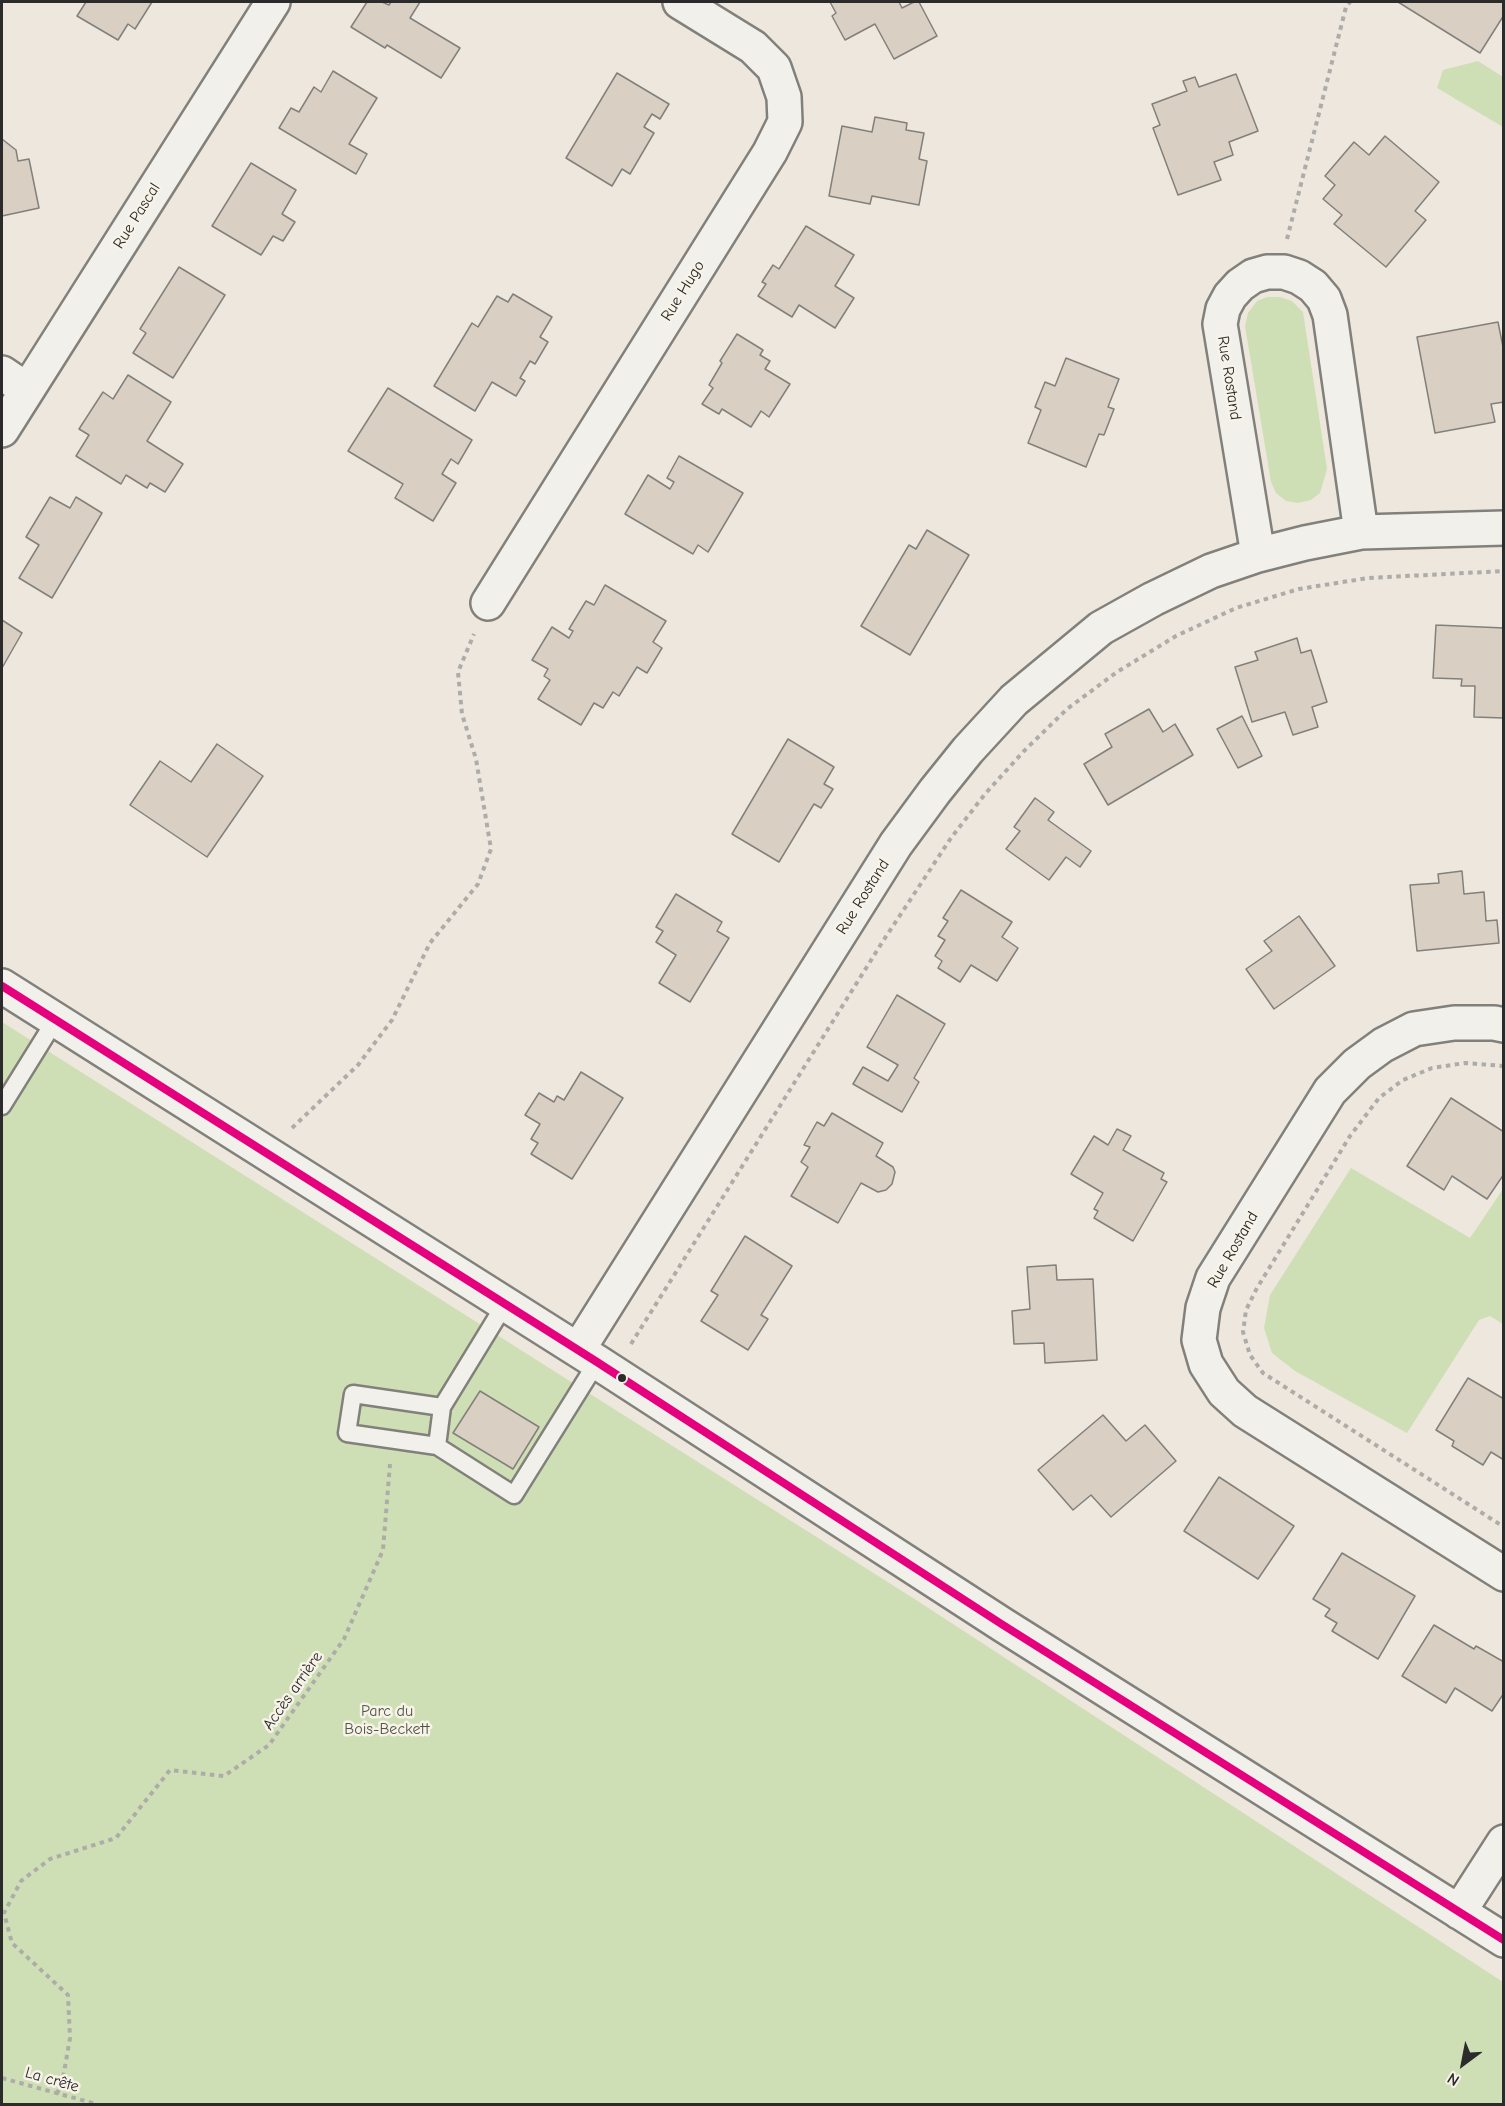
<!DOCTYPE html>
<meta charset="utf-8">
<style>
body{margin:0}
#map{position:relative;width:1505px;height:2106px;overflow:hidden;background:#ede7dd;font-family:"Comic Neue",sans-serif}
canvas{display:block}
.frame{position:absolute;inset:0;border:3px solid #2b2b2b;pointer-events:none}
.north{position:absolute;left:1433px;top:2034px;width:60px;height:60px;-webkit-text-stroke:4px #f7f3e8;paint-order:stroke;rotate:212deg;font-size:16px;font-weight:700;line-height:24px;text-align:center;color:#2b2b2b}
.north::after{content:'';display:block;margin:auto;width:21px;height:27px;background:#2b2b2b;clip-path:polygon(50% 0,100% 100%,50% 72%,0 100%)}
</style>
<div id="map">
<canvas width="1505" height="2106"></canvas>
<div class="frame"></div>
<div class="north">N</div>
</div>
<script>
const ctx = document.querySelector('canvas').getContext('2d');
ctx.lineJoin = 'round';
function paint(path, color) {
  ctx.fillStyle = color;
  ctx.fill(path, 'evenodd');
}
function shape(rows) {
  const path = new Path2D();
  for (const r of rows) {
    path.moveTo(r[0], r[1]);
    for (let i = 2; i < r.length; i += 2) path.lineTo(r[i], r[i + 1]);
  }
  return path;
}
function stroke(path, color, width, dash) {
  ctx.strokeStyle = color;
  ctx.lineWidth = width;
  ctx.lineCap = dash ? 'butt' : 'round';
  ctx.setLineDash(dash || []);
  ctx.stroke(path);
}
function write(font, color, halo, rows, align = 'center') {
  ctx.font = font + ' "Comic Neue",sans-serif';
  ctx.lineWidth = 5;
  ctx.setLineDash([]);
  ctx.textBaseline = 'middle';
  ctx.strokeStyle = halo;
  ctx.fillStyle = color;
  for (const [text, x, y, turn = 0] of rows) {
    ctx.save();
    ctx.translate(x, y);
    ctx.rotate((+turn || 0) * Math.PI / 180);
    ctx.textAlign = isNaN(turn) ? turn : align;
    if (halo) ctx.strokeText(text, 0, 0);
    ctx.fillText(text, 0, 0);
    ctx.restore();
  }
}
const green = shape([
 [1478,61,1503,77,1503,127,1437,88,1443,70],
 [1267,297,1280,297,1292,301,1303,312,1327,469,1320,493,1311,500,1298,503,1286,501,1276,493,1271,482,1245,326,1248,313,1257,301],
 [2,1022,913,1598,1503,1982,1503,2104,2,2104],
 [1351,1168,1470,1238,1503,1189,1503,1324,1490,1316,1479,1320,1407,1433,1295,1371,1272,1353,1264,1328,1270,1295]
]);
const building = shape([
 [86,2,152,2,135,29,128,24,118,40,77,16,86,2],
 [367,2,382,2,389,5,391,2,420,2,410,18,460,48,441,78,387,45,385,48,351,27,367,2],
 [830,2,899,2,902,8,914,2,919,2,937,36,894,59,875,24,845,40,832,16,836,13,830,2],
 [1398,2,1504,2,1504,15,1480,53,1398,2],
 [333,71,377,98,349,144,367,154,356,174,279,128,291,108,299,112,314,87,321,92,333,71],
 [617,73,669,104,660,119,652,114,644,127,654,133,630,174,622,169,612,186,566,158,617,73],
 [1236,74,1258,131,1229,142,1233,155,1214,162,1221,180,1178,195,1153,128,1160,125,1152,104,1187,91,1183,81,1195,77,1199,87,1236,74],
 [875,117,907,123,906,130,924,133,919,159,927,161,919,205,872,196,870,204,829,196,842,126,872,132,875,117],
 [1385,136,1439,182,1415,211,1426,220,1386,267,1334,224,1342,215,1323,199,1335,185,1325,176,1354,142,1369,155,1385,136],
 [2,139,16,150,18,161,29,159,39,208,2,216,2,139],
 [251,163,296,190,282,214,295,222,283,241,273,236,261,255,212,226,251,163],
 [806,226,854,255,835,286,854,298,835,328,799,305,792,317,758,296,766,284,762,282,773,265,779,269,806,226],
 [179,267,225,295,173,378,133,353,146,333,140,329,179,267],
 [513,294,552,317,540,337,548,342,535,364,530,361,520,378,525,381,516,396,492,382,475,411,434,386,472,323,478,327,497,296,508,302,513,294],
 [1498,322,1504,352,1504,402,1491,404,1495,422,1435,433,1417,337,1498,322],
 [737,334,763,350,760,355,770,361,765,369,790,384,769,417,761,411,751,427,722,409,719,414,702,404,713,388,709,385,722,363,720,361,737,334],
 [1066,358,1119,379,1108,407,1114,409,1104,435,1099,434,1086,467,1028,443,1041,410,1035,407,1045,382,1055,386,1066,358],
 [128,375,171,402,147,441,183,464,165,492,150,483,147,488,126,475,121,484,76,456,89,435,79,429,103,392,113,399,128,375],
 [388,388,472,440,458,464,451,459,442,474,456,483,433,521,395,498,403,484,348,451,388,388],
 [679,456,743,493,708,552,698,545,693,554,625,514,648,475,670,489,674,482,667,478,679,456],
 [50,497,70,508,76,497,102,513,52,598,19,578,39,545,26,537,50,497],
 [927,530,969,555,910,655,861,626,909,545,916,549,927,530],
 [605,585,666,621,653,642,662,648,647,673,637,667,619,696,613,692,603,708,594,703,581,725,538,699,550,680,544,676,548,669,532,660,552,627,569,638,573,631,569,629,586,601,594,605,605,585],
 [2,620,22,633,2,668,2,620],
 [1436,625,1504,628,1504,718,1474,717,1475,686,1461,686,1462,679,1433,678,1436,625],
 [1297,638,1301,653,1311,650,1327,702,1312,707,1318,727,1293,735,1285,712,1252,722,1235,667,1258,660,1255,652,1297,638],
 [1149,709,1163,732,1175,724,1193,755,1108,805,1084,764,1112,747,1105,734,1149,709],
 [1242,716,1262,756,1238,768,1217,729,1242,716],
 [788,739,834,767,824,784,833,789,821,808,814,804,779,862,732,834,788,739],
 [217,744,263,776,207,857,130,805,160,761,191,782,217,744],
 [1035,798,1054,812,1048,820,1091,851,1080,867,1066,857,1049,880,1006,849,1020,831,1014,827,1035,798],
 [1462,871,1464,894,1484,892,1486,921,1497,920,1499,943,1417,951,1410,885,1439,883,1438,874,1462,871],
 [961,890,1012,922,1002,937,1018,948,997,981,971,965,960,982,938,968,942,961,935,956,945,940,938,936,948,921,943,918,961,890],
 [676,894,722,922,717,931,729,938,690,1002,659,983,676,955,656,942,663,931,656,927,676,894],
 [1299,916,1335,966,1274,1009,1246,969,1272,951,1264,941,1299,916],
 [897,995,945,1024,914,1078,919,1082,902,1112,853,1084,863,1067,888,1081,898,1065,867,1047,897,995],
 [581,1072,623,1098,572,1179,531,1154,538,1143,531,1139,540,1124,525,1115,539,1093,554,1102,557,1096,564,1100,581,1072],
 [1451,1098,1504,1132,1504,1174,1487,1199,1452,1176,1444,1190,1407,1166,1451,1098],
 [832,1113,883,1143,876,1156,893,1167,895,1172,892,1184,886,1190,878,1192,861,1183,838,1223,791,1196,808,1167,801,1162,810,1147,804,1145,817,1122,824,1126,832,1113],
 [1117,1129,1131,1136,1123,1150,1164,1173,1161,1179,1167,1182,1133,1241,1094,1218,1098,1211,1094,1209,1103,1193,1071,1174,1094,1136,1108,1145,1117,1129],
 [745,1236,792,1266,761,1315,768,1319,748,1350,701,1321,718,1295,711,1291,745,1236],
 [1056,1265,1057,1280,1093,1279,1097,1360,1045,1363,1044,1343,1014,1344,1012,1311,1030,1309,1027,1267,1056,1265],
 [1468,1378,1504,1399,1504,1460,1491,1452,1483,1465,1452,1446,1454,1441,1436,1430,1468,1378],
 [480,1391,539,1427,513,1469,453,1433,480,1391],
 [1103,1415,1126,1441,1145,1425,1176,1461,1111,1517,1091,1495,1073,1510,1038,1470,1103,1415],
 [1219,1477,1294,1526,1258,1579,1184,1531,1219,1477],
 [1342,1553,1415,1596,1378,1659,1332,1631,1337,1623,1325,1616,1330,1609,1313,1599,1342,1553],
 [1434,1625,1474,1649,1476,1646,1504,1662,1504,1693,1492,1711,1455,1688,1446,1703,1402,1676,1434,1625]
]);
const path = shape([
 [1287,239,1346,7,1350,2],
 [1504,1066,1465,1063,1432,1068,1403,1080,1379,1098,1350,1136,1257,1288,1246,1310,1243,1332,1250,1355,1263,1373,1504,1527],
 [292,1128,358,1065,392,1020,430,943,478,884,491,849,476,759,462,714,458,672,474,634],
 [631,1344,883,941,951,838,985,794,1024,751,1067,709,1117,672,1176,636,1236,608,1299,589,1368,578,1504,571],
 [2,2078,96,2104],
 [57,2094,63,2078,70,2038,68,1995,12,1943,4,1913,21,1881,50,1859,116,1838,170,1770,224,1776,269,1745,344,1639,383,1550,390,1464]
]);
const lane = shape([
 [2,1106,56,1019],
 [505,1304,442,1407,353,1394,347,1433,437,1446,514,1495,597,1362],
 [437,1446,442,1407]
]);
const street = shape([
 [2,373,27,390],
 [2,430,273,2],
 [1258,555,1220,324,1223,309,1230,296,1240,285,1253,276,1267,272,1284,272,1299,277,1313,286,1324,299,1330,315,1361,532],
 [488,603,770,152,785,122,784,97,774,68,753,47,680,2],
 [2,986,597,1362,1003,1625,1504,1940],
 [1504,1025,1494,1023,1454,1023,1414,1029,1383,1045,1357,1064,1330,1091,1213,1278,1203,1308,1199,1340,1206,1364,1224,1392,1245,1411,1504,1574],
 [578,1350,896,844,935,791,968,750,1014,700,1101,628,1153,599,1211,571,1258,555,1305,543,1361,532,1504,528],
 [1459,1912,1504,1842]
]);
const bus1 = shape([
 [2,986,597,1362,1003,1625,1504,1940]
]);
const markers = [
 [622,1378,5,"#2b2b2b"]
];
const streetNames = [
 ["Rue Pascal",137,216,-58],
 ["Rue Hugo",683,291,-58],
 ["Rue Rostand",1229,378,81],
 ["Rue Rostand",863,897,-58],
 ["Rue Rostand",1233,1250,-60],
 ["Accès arrière",293,1691,-55],
 ["La crête",52,2080,16]
];
const parkNames = [
 ["Parc du",387,1711],
 ["Bois-Beckett",387,1729]
];
paint(green, '#cfdfb5');
paint(building, '#d9cfc3');
stroke(building, '#82807b', 1.5);
stroke(lane, '#82807b', 21);
stroke(street, '#82807b', 38);
stroke(path, '#adaca8', 4, [4.5, 4.5]);
stroke(lane, '#f1f0eb', 16);
stroke(street, '#f1f0eb', 33);
stroke(bus1, '#e5007d', 8);
for (const [x, y, r, color] of markers) {
  const dot = new Path2D();
  dot.arc(x, y, r, 0, 2 * Math.PI);
  ctx.fillStyle = color;
  ctx.fill(dot);
  stroke(dot, '#f7f3e8', 2);
}
write('16px', '#2b2b2b', '#f7f3e8', streetNames);
write('16px', '#4e5645', '#f7f3e8', parkNames);
</script>
